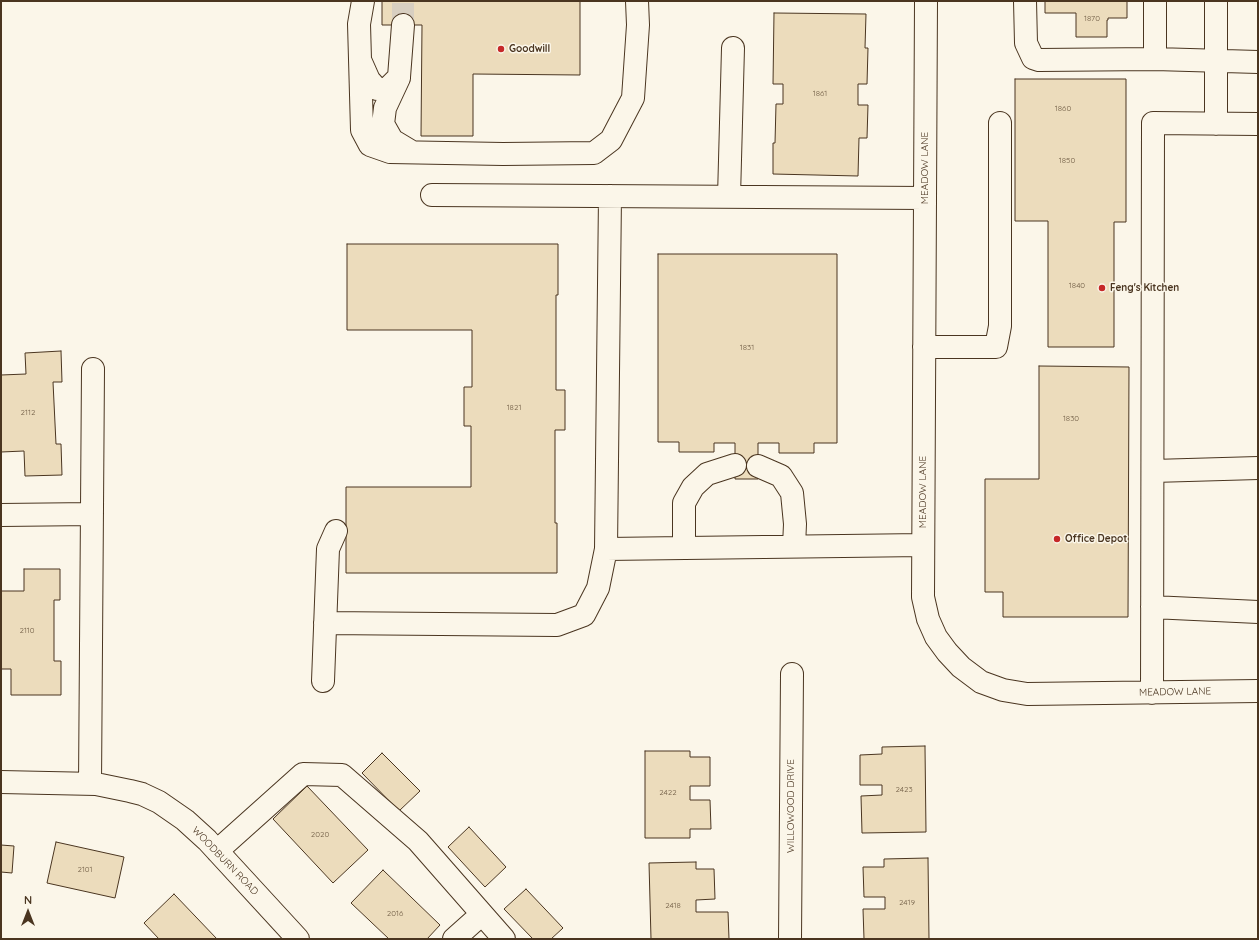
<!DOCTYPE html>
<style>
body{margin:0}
#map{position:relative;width:1259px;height:940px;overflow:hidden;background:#fbf6e9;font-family:Quicksand,sans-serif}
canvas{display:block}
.frame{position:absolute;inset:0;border:2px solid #4a3520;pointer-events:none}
.north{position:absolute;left:8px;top:892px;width:40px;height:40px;-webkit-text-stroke:3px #fbf6e9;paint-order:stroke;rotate:0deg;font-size:11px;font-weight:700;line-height:16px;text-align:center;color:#4a3520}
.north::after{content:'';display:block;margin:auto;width:14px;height:18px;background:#4a3520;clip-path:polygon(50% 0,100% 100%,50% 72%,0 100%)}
</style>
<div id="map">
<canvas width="1259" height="940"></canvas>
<div class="frame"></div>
<div class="north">N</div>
</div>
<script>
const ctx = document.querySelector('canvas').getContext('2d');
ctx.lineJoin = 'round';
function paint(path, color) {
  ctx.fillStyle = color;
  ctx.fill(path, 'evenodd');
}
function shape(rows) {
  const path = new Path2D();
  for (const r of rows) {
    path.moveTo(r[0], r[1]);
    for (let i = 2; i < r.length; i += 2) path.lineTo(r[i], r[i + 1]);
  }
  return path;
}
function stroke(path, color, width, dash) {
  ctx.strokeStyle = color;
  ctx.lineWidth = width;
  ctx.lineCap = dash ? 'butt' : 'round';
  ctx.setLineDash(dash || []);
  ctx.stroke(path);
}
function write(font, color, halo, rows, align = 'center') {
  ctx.font = font + ' Quicksand,sans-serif';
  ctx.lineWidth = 3;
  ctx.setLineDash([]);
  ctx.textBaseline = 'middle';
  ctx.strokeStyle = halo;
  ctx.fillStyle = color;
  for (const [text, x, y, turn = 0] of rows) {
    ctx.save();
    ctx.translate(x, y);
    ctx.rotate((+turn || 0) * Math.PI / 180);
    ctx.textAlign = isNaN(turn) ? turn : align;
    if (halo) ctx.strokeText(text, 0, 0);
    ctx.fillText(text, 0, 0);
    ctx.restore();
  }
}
const building = shape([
 [382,1,580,1,580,75,473,74,473,136,421,136,422,25,382,25,382,1],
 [1045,1,1127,1,1127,18,1108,18,1108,20,1107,20,1107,37,1076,37,1076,13,1045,13,1045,1],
 [774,13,866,14,865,48,868,48,867,84,858,84,858,105,868,105,867,138,859,138,858,176,773,174,773,143,775,143,776,104,783,104,783,84,773,84,774,13],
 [1015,79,1126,79,1126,222,1114,222,1114,347,1048,347,1048,221,1015,221,1015,79],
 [347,244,558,244,558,295,556,295,556,390,565,390,565,430,555,430,555,523,557,523,557,573,346,573,346,487,471,487,471,426,464,426,464,387,472,387,472,330,347,330,347,244],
 [658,254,837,254,837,443,814,443,814,453,779,453,779,443,758,443,758,479,735,479,735,443,714,443,714,452,679,452,679,442,658,442,658,254],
 [61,351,62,382,53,382,56,444,61,444,62,475,25,476,24,451,1,452,1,375,26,374,25,353,61,351],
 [1039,366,1129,367,1128,617,1003,617,1003,592,985,592,985,479,1039,479,1039,366],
 [24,569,60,569,60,600,54,600,54,661,61,661,61,695,11,695,11,669,1,669,1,591,24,591,24,569],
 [925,746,926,832,862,833,861,796,882,795,882,785,860,785,860,755,882,754,882,747,925,746],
 [645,751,690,751,690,757,710,757,710,786,690,786,690,800,710,800,711,829,690,829,690,838,645,838,645,751],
 [382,753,420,791,399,811,362,773,382,753],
 [307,786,368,850,333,883,273,819,307,786],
 [469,827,506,867,485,887,448,847,469,827],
 [56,842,124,857,115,898,47,883,56,842],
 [1,845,14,846,12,873,1,872,1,845],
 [928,858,929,939,864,939,863,909,885,909,885,897,864,897,863,867,884,867,884,859,928,858],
 [696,862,696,869,714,869,715,899,696,900,696,912,728,912,729,939,651,939,649,863,696,862],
 [383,870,440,925,427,939,389,939,351,903,383,870],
 [526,889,563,928,551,939,533,939,504,909,526,889],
 [174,894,217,939,159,939,144,923,174,894]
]);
const minorTunnel = shape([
 [403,25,403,1]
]);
const minor = shape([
 [363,1,359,24,362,130,370,145,390,152,503,154,594,153,611,140,633,98,638,25,637,1],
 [926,1,923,597,928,619,936,637,947,652,961,667,981,682,1003,690,1027,694,1258,691],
 [1025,1,1026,43,1033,58,1039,60,1155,59,1258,62],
 [1155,59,1155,1],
 [361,62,369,80,377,89,387,89,399,77,403,25],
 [399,78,385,108,383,124,392,140,412,152],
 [1216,124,1216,1],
 [432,195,925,198],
 [729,197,733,48],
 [924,347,996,347,1000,326,1000,123],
 [758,466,781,476,792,493,795,524,794,546],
 [1153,471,1258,468],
 [1,515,92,514],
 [684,548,684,503,693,487,707,474,735,465],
 [606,549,922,545],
 [1152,607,1258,612],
 [325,623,557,625,584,615,598,588,606,549,610,196],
 [323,681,328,549,336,531],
 [1152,693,1153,123,1258,124],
 [1,782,96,784,130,791,142,794,159,802,185,820,207,840,298,939],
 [90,784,93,369],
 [217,851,303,774,342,775,418,841,504,939],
 [454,939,482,914],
 [790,939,792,674]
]);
const markers = [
 [501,49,4,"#c62828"],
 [1102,288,4,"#c62828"],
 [1057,539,4,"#c62828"]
];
const numberNames = [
 ["1870",1092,19],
 ["1861",820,94],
 ["1860",1063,109],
 ["1850",1067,161],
 ["1840",1077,286],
 ["1831",747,348],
 ["1821",514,408],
 ["2112",28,413],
 ["1830",1071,419],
 ["2110",27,631],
 ["2423",904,790],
 ["2422",668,793],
 ["2020",320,835],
 ["2101",85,870],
 ["2419",907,903],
 ["2418",673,906],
 ["2016",395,914]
];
const poiNames = [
 ["Goodwill",509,49],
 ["Feng's Kitchen",1110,288],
 ["Office Depot",1065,539]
];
const streetNames = [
 ["MEADOW LANE",925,168,-90],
 ["MEADOW LANE",923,492,-90],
 ["MEADOW LANE",1175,692,-1],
 ["WILLOWOOD DRIVE",791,806,-90],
 ["WOODBURN ROAD",225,861,46]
];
paint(building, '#ecdcbc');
stroke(building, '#4a3520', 1);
stroke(minorTunnel, '#d8cfc1', 22, [22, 11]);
stroke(minor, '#4a3520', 24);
stroke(minor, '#fbf6e9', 22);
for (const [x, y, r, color] of markers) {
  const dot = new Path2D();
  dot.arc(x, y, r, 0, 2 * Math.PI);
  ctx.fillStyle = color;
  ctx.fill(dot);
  stroke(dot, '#fbf6e9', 1.5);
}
write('8px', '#725f47', null, numberNames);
write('bold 10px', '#4a3520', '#fbf6e9', poiNames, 'left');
write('10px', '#4a3520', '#fbf6e9', streetNames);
</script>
